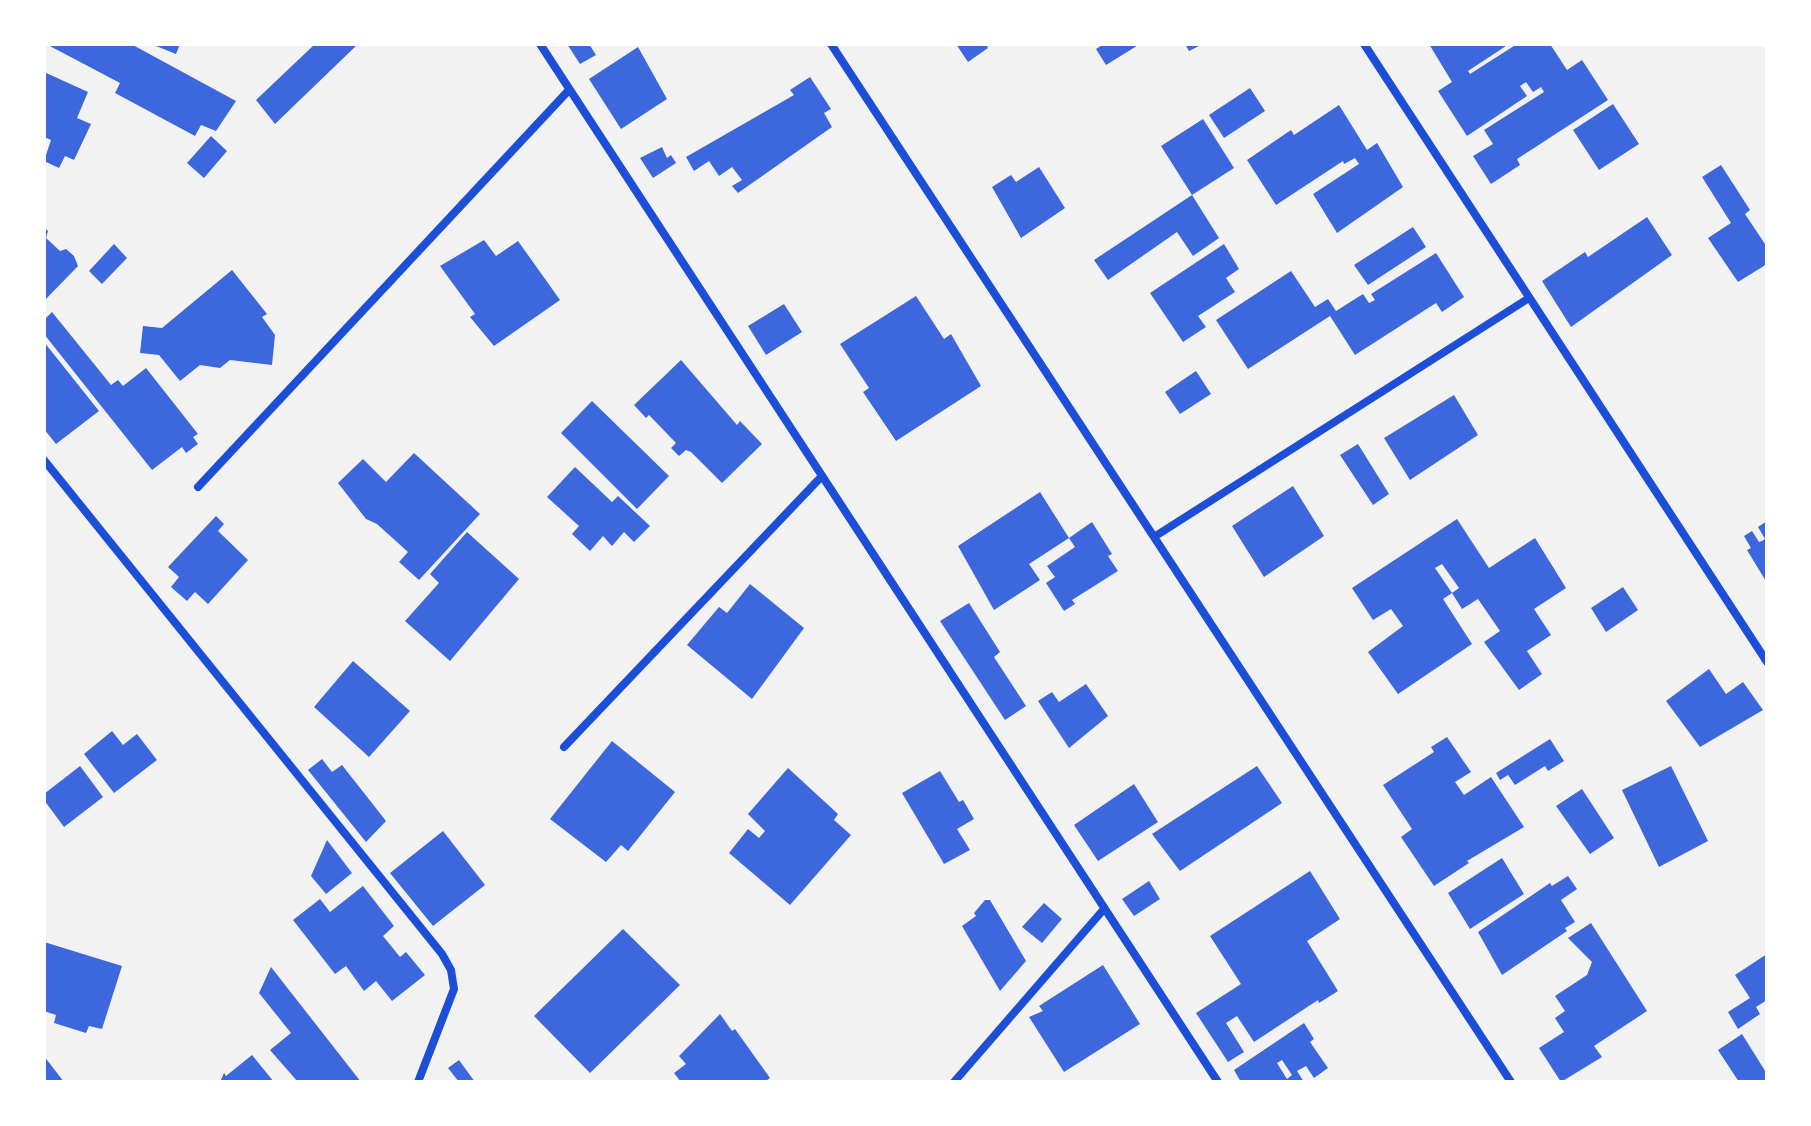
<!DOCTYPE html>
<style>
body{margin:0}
#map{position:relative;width:1811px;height:1126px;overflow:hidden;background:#f2f2f2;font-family:"Varela Round",sans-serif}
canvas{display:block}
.frame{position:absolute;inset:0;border:46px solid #fff;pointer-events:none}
</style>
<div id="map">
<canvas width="1811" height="1126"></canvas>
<div class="frame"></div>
</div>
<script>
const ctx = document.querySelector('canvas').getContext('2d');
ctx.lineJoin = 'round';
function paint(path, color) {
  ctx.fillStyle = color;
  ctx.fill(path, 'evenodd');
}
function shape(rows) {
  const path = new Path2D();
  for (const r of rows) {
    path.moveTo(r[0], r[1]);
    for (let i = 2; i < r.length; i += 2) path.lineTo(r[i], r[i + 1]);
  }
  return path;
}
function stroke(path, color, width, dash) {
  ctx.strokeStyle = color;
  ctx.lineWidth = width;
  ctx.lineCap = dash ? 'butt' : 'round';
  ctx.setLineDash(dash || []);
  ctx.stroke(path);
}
const building = shape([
 [46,44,131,44,236,101,216,131,201,125,195,136,115,93,120,83],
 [151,44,180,44,176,54],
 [315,44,358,44,275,124,256,100],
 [567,44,589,44,596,55,580,64],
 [956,44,986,44,988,48,968,62],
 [1104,44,1140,44,1106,65,1096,49],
 [1185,44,1203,44,1189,51],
 [1429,44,1509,44,1468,71,1470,74,1517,44,1550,44,1567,70,1582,60,1608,100,1517,159,1520,165,1491,184,1473,156,1493,144,1484,130,1544,92,1541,87,1533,92,1526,82,1520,86,1527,96,1467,136,1438,91,1452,82],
 [638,47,667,99,621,129,589,79],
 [44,72,88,92,77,118,91,124,74,160,65,156,59,168,44,161,51,140,44,137],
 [810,77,831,109,824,113,832,127,738,193,732,186,742,180,732,167,719,176,709,161,694,171,686,157,794,95,790,90],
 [1250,88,1265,111,1224,138,1209,115],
 [1613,104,1639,144,1599,170,1573,130],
 [1339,105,1367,150,1377,143,1403,187,1337,233,1313,194,1359,164,1355,158,1344,164,1343,161,1276,205,1247,160,1291,130,1294,135],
 [1203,119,1234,168,1192,195,1161,146],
 [211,136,227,151,204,178,187,163],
 [662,147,667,158,671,155,676,163,653,178,640,158],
 [1721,165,1750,210,1745,214,1767,247,1767,264,1738,282,1708,238,1731,223,1702,177],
 [1039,167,1065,208,1021,238,992,187,1011,175,1016,182],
 [1192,195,1219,238,1193,256,1177,232,1108,280,1094,260],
 [1647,217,1672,255,1571,327,1542,281,1585,252,1588,257],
 [44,227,48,231,46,238,60,251,66,249,74,256,78,266,44,301],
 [1413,227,1426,247,1368,285,1354,265],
 [484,240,496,256,518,241,560,300,494,346,470,317,475,314,440,266],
 [114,244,127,258,102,284,89,271],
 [1224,244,1239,269,1226,278,1235,292,1198,316,1206,327,1183,342,1150,293],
 [1436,253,1464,297,1442,312,1436,303,1355,355,1330,316,1248,369,1216,320,1291,271,1315,307,1328,299,1336,311,1363,294,1369,303,1375,300,1371,294],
 [232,270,267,314,262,317,275,335,272,365,230,360,220,368,200,365,180,381,159,355,140,353,143,326,162,328],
 [916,296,944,339,951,334,981,386,896,441,863,392,869,388,840,344],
 [784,304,802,332,766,355,748,326],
 [52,312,111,385,118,380,123,386,146,368,198,434,193,437,198,444,186,453,182,447,152,470,44,334,44,320],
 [44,342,99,411,56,444,44,429],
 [681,360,737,425,740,421,762,444,722,483,691,452,686,450,679,456,671,448,676,443,649,415,646,418,634,405],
 [1196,371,1211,394,1180,414,1165,392],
 [1454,395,1478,435,1410,480,1384,438],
 [592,401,669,476,637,509,561,433],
 [1358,444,1389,494,1373,505,1340,455],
 [414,453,480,514,419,580,399,562,408,552,377,524,366,519,338,483,363,459,386,482],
 [575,467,612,502,618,496,650,526,634,542,624,532,612,546,603,536,590,551,572,534,579,526,547,497],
 [1293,486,1324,536,1264,577,1232,526],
 [1040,492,1069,538,1029,564,1040,580,994,610,958,546],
 [216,516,224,524,218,531,248,560,208,604,195,592,187,601,171,587,179,577,168,567],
 [1457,519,1489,568,1535,538,1566,588,1534,609,1551,635,1527,651,1542,674,1519,690,1484,642,1500,631,1478,599,1462,609,1452,593,1443,599,1472,644,1398,694,1368,652,1403,626,1391,609,1373,620,1352,588],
 [1442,564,1459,588,1452,593,1435,568],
 [1767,521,1767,583,1747,550,1751,548,1744,536,1752,531,1759,542,1762,541,1765,539,1758,527],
 [1092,522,1112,554,1108,556,1118,571,1072,600,1075,604,1064,611,1046,583,1055,577,1047,566,1075,547,1069,538],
 [467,532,519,579,450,661,405,621,439,583,430,574],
 [750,584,804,628,752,699,687,645,719,607,727,613],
 [1623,587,1638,610,1606,632,1591,608],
 [969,603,1000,652,994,657,1026,706,1005,720,940,621],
 [353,661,410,711,369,757,314,707],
 [1709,669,1726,694,1743,682,1763,710,1700,747,1666,701],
 [1086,684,1108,716,1069,748,1038,701,1052,692,1059,702],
 [112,731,123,745,137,734,157,760,114,793,84,754],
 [1447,737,1471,772,1455,782,1464,795,1491,777,1524,827,1467,861,1469,863,1434,886,1401,837,1412,829,1383,785,1434,752,1431,747],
 [1550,739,1564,761,1548,771,1545,766,1515,785,1508,775,1500,780,1496,773],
 [612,741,675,792,628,851,621,845,606,862,550,819],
 [322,759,332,772,342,765,386,821,366,842,308,770],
 [80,766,103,797,64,827,44,800,44,794],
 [1257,766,1282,803,1180,871,1152,834],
 [1671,766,1708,841,1659,867,1622,790],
 [788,768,838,814,834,820,851,835,790,905,729,853,748,829,759,838,765,831,748,814],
 [940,771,959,802,963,800,974,819,957,829,970,850,944,864,902,793],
 [1134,784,1158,822,1098,861,1074,825],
 [1582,789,1614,838,1590,854,1556,806],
 [443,831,485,885,433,926,390,873],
 [327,840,352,873,326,894,311,876],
 [1502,858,1524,894,1470,929,1448,893],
 [1310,871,1340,919,1307,941,1338,991,1319,1003,1318,1000,1254,1042,1237,1016,1226,1023,1244,1052,1228,1062,1196,1013,1241,984,1210,936],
 [1568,876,1577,889,1561,900,1575,922,1565,928,1567,931,1502,975,1478,932,1550,883,1552,886],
 [1149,881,1160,899,1134,916,1122,899],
 [363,886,394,926,383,936,400,957,406,952,425,975,392,1001,376,981,364,991,346,966,335,974,293,920,320,899,330,912],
 [985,900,990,900,1026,961,1000,991,962,926,976,916,974,913],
 [1044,903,1062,919,1042,943,1022,927],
 [1591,923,1647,1011,1594,1046,1602,1057,1561,1082,1539,1048,1564,1032,1555,1018,1565,1011,1555,996,1587,975,1592,962,1568,938],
 [623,929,680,985,590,1073,534,1016],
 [44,942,122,966,102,1029,89,1026,86,1033,54,1023,56,1015,44,1011],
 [1767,954,1767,1000,1756,1007,1760,1014,1738,1029,1728,1012,1750,998,1735,975],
 [1103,965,1140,1024,1064,1072,1029,1017,1043,1011,1039,1006],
 [271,967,361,1082,298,1082,270,1050,291,1033,259,993],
 [720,1014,732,1031,735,1029,770,1078,764,1082,681,1082,674,1073,686,1064,679,1056,682,1053],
 [1304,1023,1314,1039,1310,1042,1328,1068,1314,1078,1306,1066,1297,1071,1304,1082,1241,1082,1234,1070],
 [1282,1060,1292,1075,1287,1079,1277,1063],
 [1742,1034,1767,1074,1767,1082,1739,1082,1718,1050],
 [252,1055,274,1082,220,1082,224,1073,226,1076],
 [44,1056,64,1082,44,1082],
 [459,1060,475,1082,459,1082,448,1068]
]);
const minor = shape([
 [540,44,1218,1082],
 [831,44,1511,1082],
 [1364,44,1767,662],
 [44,460,442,954,451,970,454,989,418,1082],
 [198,487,569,90],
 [1154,537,1529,298],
 [564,747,822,476],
 [954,1082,1104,909]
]);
paint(building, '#3d67dc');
stroke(minor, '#1d4ed8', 8);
</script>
